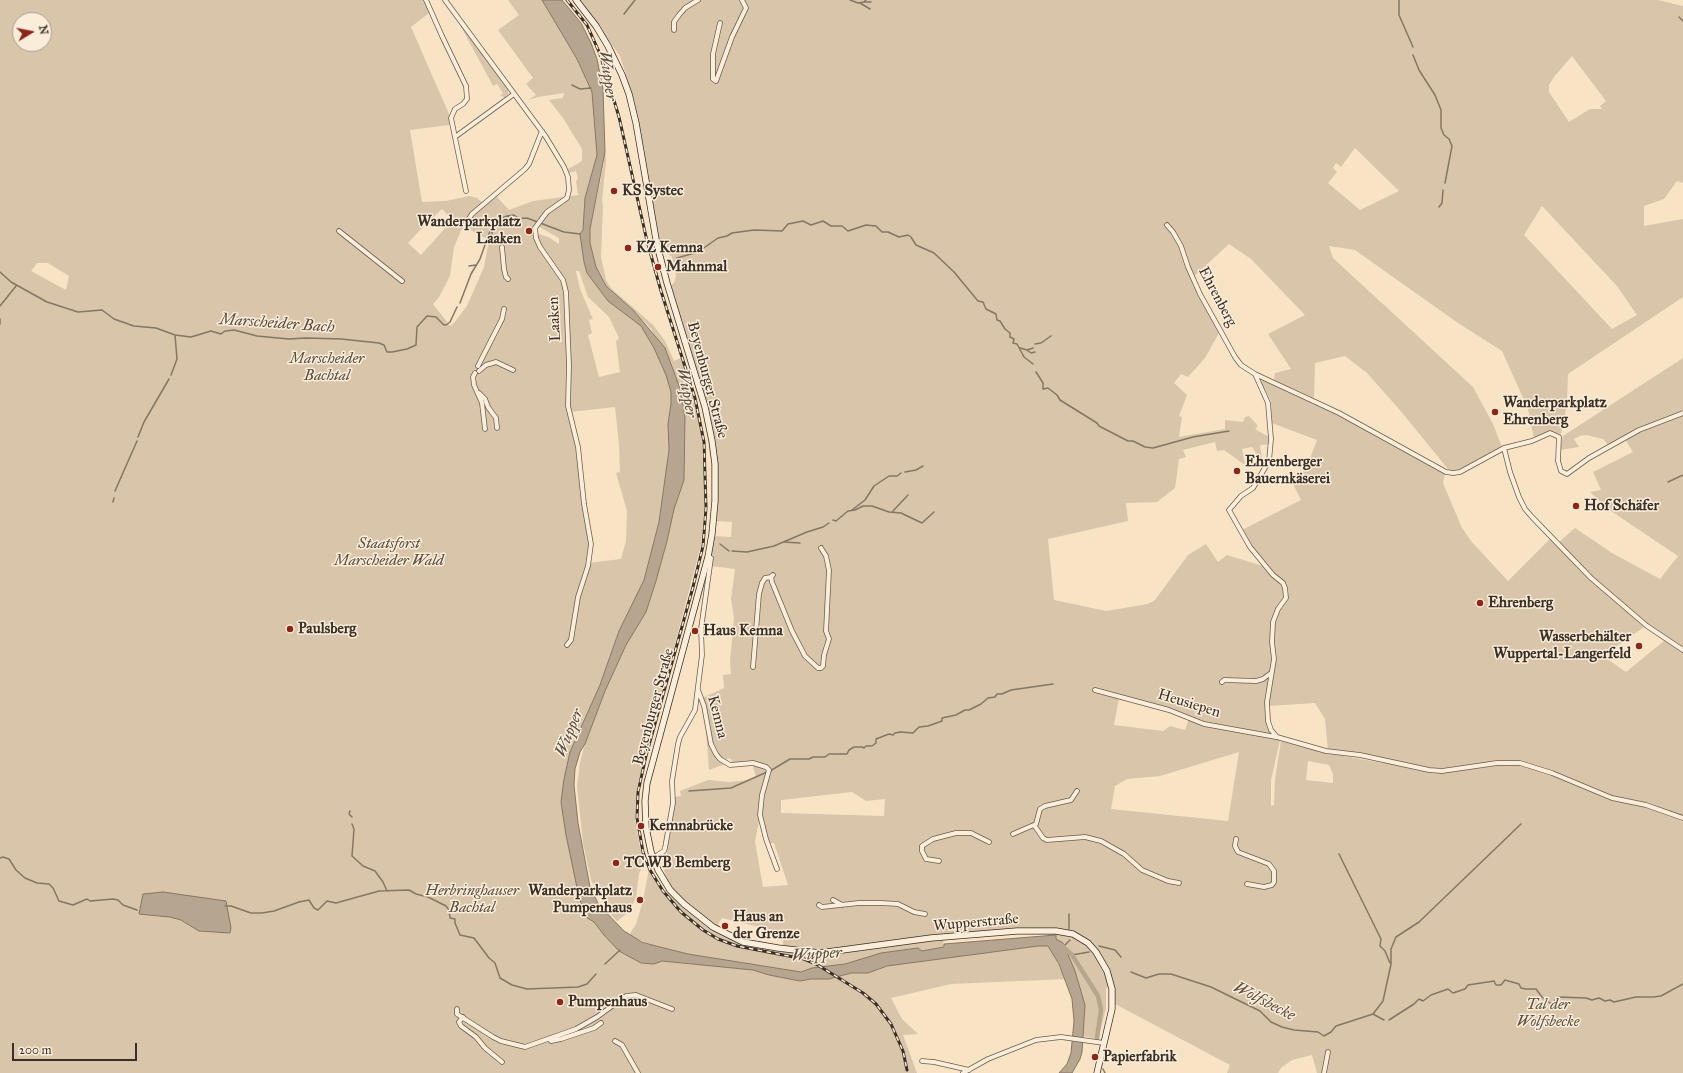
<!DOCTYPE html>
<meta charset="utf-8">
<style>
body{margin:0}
#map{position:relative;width:1683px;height:1073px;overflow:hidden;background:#f8e3c5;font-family:"IM FELL Great Primer",serif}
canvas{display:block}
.north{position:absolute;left:12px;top:12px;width:40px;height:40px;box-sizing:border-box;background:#faedd9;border:1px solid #ada191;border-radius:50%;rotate:80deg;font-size:11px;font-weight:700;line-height:16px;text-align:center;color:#3a3026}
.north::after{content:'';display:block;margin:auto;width:14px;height:18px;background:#8f2418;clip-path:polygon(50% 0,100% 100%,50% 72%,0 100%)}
.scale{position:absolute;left:12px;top:1043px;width:125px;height:18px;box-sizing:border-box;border:2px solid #3a3026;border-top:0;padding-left:5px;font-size:12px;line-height:14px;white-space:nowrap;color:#3a3026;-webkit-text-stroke:3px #faedd9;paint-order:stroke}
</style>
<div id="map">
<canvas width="1683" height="1073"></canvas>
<div class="north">N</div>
<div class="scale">200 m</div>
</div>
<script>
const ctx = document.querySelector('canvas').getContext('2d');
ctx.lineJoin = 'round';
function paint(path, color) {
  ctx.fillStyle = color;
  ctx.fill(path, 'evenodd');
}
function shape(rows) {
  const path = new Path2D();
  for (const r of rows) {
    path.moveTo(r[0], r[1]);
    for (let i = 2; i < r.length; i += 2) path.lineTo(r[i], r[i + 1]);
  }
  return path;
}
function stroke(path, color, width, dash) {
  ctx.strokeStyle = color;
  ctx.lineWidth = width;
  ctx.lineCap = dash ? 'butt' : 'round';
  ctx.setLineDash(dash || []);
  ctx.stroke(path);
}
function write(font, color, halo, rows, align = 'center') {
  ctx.font = font + ' "IM FELL Great Primer",serif';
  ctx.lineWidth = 3;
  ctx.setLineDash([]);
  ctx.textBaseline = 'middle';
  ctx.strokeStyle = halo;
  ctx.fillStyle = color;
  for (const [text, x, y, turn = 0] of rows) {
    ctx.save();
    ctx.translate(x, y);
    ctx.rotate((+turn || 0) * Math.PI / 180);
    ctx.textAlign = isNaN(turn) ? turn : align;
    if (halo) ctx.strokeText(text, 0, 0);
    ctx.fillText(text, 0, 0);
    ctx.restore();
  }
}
const green = shape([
 [0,0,424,0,429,13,411,27,449,114,449,125,410,130,422,202,446,201,469,196,477,198,483,203,496,196,509,210,533,201,578,195,576,181,578,179,576,171,569,173,568,169,582,161,582,149,563,118,549,100,563,98,564,93,538,97,528,100,536,95,526,84,533,78,498,30,519,15,508,0,542,0,577,59,592,92,597,155,585,198,583,231,581,236,584,262,587,273,608,301,641,326,654,348,666,375,671,392,671,404,668,424,669,450,659,522,644,580,619,631,600,685,570,752,564,817,579,897,586,917,594,922,604,935,619,951,641,963,654,964,662,961,753,970,769,975,800,981,811,979,829,979,851,973,868,973,887,966,1044,945,1048,946,1052,950,1065,979,951,984,891,998,902,1019,918,1034,903,1035,917,1073,0,1073],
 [20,20,44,20,44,44,20,44],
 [442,209,454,221,448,225,421,255,408,243,422,228],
 [463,226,489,240,484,267,467,306,454,323,450,326,433,304,439,297,450,276,454,247],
 [538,226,559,238,559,244,550,238,536,233,535,227],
 [37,263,48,263,69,276,66,290,31,271],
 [576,271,579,271,588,297,609,317,619,338,616,341,620,372,599,377,588,335,592,333,589,320,593,319,580,289],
 [615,407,619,444,620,472,616,473,627,511,626,541,621,559,588,563,590,532,570,412],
 [579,0,1658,0,1683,6,1683,183,1677,181,1664,199,1644,206,1644,226,1683,219,1683,297,1568,374,1567,404,1561,434,1549,432,1534,439,1528,409,1502,351,1458,323,1355,250,1329,246,1333,258,1473,387,1493,424,1502,447,1459,471,1452,472,1448,469,1399,409,1367,373,1345,356,1315,363,1314,398,1274,380,1275,373,1291,369,1268,334,1305,315,1251,259,1229,244,1191,279,1220,331,1205,358,1188,377,1181,374,1174,383,1187,395,1179,416,1182,417,1179,437,1225,429,1225,420,1243,422,1245,417,1249,416,1258,426,1255,429,1269,437,1271,444,1260,445,1262,458,1260,459,1252,447,1242,449,1245,465,1224,450,1217,451,1215,442,1183,450,1186,457,1179,459,1175,488,1157,502,1126,503,1128,521,1048,539,1054,600,1106,611,1148,604,1155,600,1188,555,1206,544,1218,562,1227,555,1263,566,1242,530,1301,500,1292,482,1306,469,1317,440,1272,423,1271,401,1261,382,1263,379,1340,415,1445,473,1443,483,1462,528,1471,541,1508,581,1551,538,1558,543,1575,528,1612,553,1660,579,1678,556,1608,509,1590,492,1601,490,1593,472,1633,452,1625,439,1656,425,1683,415,1683,1073,1317,1073,1312,1055,1292,1060,1281,1068,1278,1073,1227,1073,1230,1065,1115,1004,1114,986,1106,988,1106,1009,1098,1039,1083,1036,1085,1005,1075,971,1055,939,1055,935,1048,935,1046,930,943,938,944,947,922,951,918,948,881,953,845,964,812,968,801,972,688,954,652,945,629,935,636,924,643,901,649,869,656,883,665,896,671,890,664,871,669,862,666,849,674,797,681,796,680,791,708,780,729,782,751,780,756,777,752,764,765,767,770,771,762,764,730,763,732,761,730,758,725,760,720,758,714,744,712,743,702,698,724,688,723,675,731,674,730,661,734,618,731,599,735,569,711,566,712,554,714,536,731,537,732,522,716,521,718,489,714,441,671,285,674,283,676,276,672,257,661,248,634,100,620,56],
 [1572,56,1606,101,1600,106,1602,109,1590,109,1569,122,1549,92,1549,85,1554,77],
 [1355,148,1399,191,1360,210,1328,183,1337,172,1333,168,1336,163,1341,167],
 [1542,206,1617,286,1637,315,1612,329,1524,235],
 [1644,627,1664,641,1626,672,1603,656],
 [1273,669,1268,706,1315,703,1325,719,1328,751,1366,754,1385,759,1382,763,1328,753,1281,741,1275,779,1274,805,1271,806,1271,780,1280,740,1275,738,1266,708,1266,693],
 [1119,698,1171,711,1189,718,1185,730,1170,726,1163,731,1114,725],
 [1239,752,1228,821,1111,809,1115,786,1127,779,1160,776],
 [1308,761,1329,765,1333,774,1333,783,1306,780],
 [852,792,866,801,885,799,884,816,781,813,781,800],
 [760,816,768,843,774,843,788,885,763,887,755,842],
 [722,918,785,933,782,947,743,939,717,926],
 [459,23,508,90,508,94,505,97,500,96,503,93,497,84,493,86,492,84],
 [604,139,606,161,602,201,603,206,601,257,606,280,611,288,653,325,665,341,674,361,681,358,694,399,701,432,705,498,701,545,637,787,635,819,640,848,645,860,639,874,636,897,633,904,629,912,617,921,606,909,591,880,583,843,577,786,580,763,585,744,605,691,626,645,646,612,656,581,667,541,674,508,684,480,685,418,652,330,634,311,606,286,596,267,590,243,590,229,604,164],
 [1683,358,1683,410,1635,429,1609,446,1603,439,1586,435,1580,436,1574,439,1579,447,1560,450,1563,436],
 [706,730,710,744,725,764,709,770]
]);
const water = shape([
 [542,0,562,0,581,23,591,43,597,59,603,89,605,152,590,229,590,243,596,267,606,286,634,311,665,348,681,391,685,418,684,480,674,509,667,541,656,581,646,612,626,645,605,691,585,744,580,752,575,769,574,785,578,823,590,887,599,905,624,931,642,942,652,945,688,954,801,972,812,968,845,964,881,953,918,948,922,951,944,947,944,944,1056,935,1056,939,1063,943,1075,971,1085,1005,1082,1052,1080,1059,1072,1073,1059,1073,1067,1064,1071,1053,1074,1021,1072,999,1059,964,1048,946,1038,946,887,966,868,973,851,973,829,979,811,979,800,981,769,975,753,970,662,961,654,964,641,963,619,951,604,935,594,922,586,917,579,897,566,835,561,802,564,779,570,752,600,685,619,631,644,580,659,522,669,450,668,424,671,404,671,392,666,375,654,348,641,326,608,301,587,273,584,262,580,234,583,230,585,198,597,155,592,92,577,59,542,0],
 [163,892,226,901,231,928,230,933,199,931,181,920,170,917,139,914,143,894,163,892]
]);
const stream = shape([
 [850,0,858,3,864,2,866,0],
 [1399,0,1399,15,1413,47],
 [864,2,871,2],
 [860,3,870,9],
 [624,14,635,0],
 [1679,17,1683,21],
 [1413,55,1419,70,1435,95,1441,110,1441,128,1444,135,1449,139,1452,146,1445,183],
 [572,85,580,89,591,88],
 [1439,207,1442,203,1443,190],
 [507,216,514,215,518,218],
 [488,238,492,234,492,228],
 [677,258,698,252,718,238,727,236,732,233,754,230,782,231,788,224,803,221,811,225,823,221,831,226,842,226,848,231,866,225,876,226,882,232,888,232,899,237,908,235,911,237,916,245,934,253,954,272,978,301,983,302,986,309,996,314,997,320,1000,321,1005,329,1010,333,1010,337,1014,339,1013,343,1017,344,1024,357,1033,364],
 [469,266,476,265],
 [0,272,11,282,47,302,78,312,102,310,114,319,134,326,156,328,175,335,191,337,211,331,221,334,225,331,234,330,257,336,289,339,306,338,341,339,379,343,384,345,387,352,392,352,407,349,416,345,417,327,427,316,436,317,444,325,446,325,450,322,457,307],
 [460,303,471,274,480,259,490,231,499,219,507,216,515,219,527,218,564,232,580,234],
 [0,306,16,286],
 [0,319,0,324],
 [1035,344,1041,343,1051,336],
 [1020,348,1027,350,1033,348],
 [1027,350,1031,353,1035,352],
 [1036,372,1043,383,1043,389,1048,388,1057,395,1060,400,1097,423,1099,426,1128,441,1133,441,1145,447,1153,448,1193,437,1229,431],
 [171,375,177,359,175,335],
 [138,437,144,422,169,379],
 [905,472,916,470,923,466],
 [1668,482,1683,475],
 [115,491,137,441],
 [113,502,114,498],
 [852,510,865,500,874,486,889,476,897,476,901,473],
 [893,511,908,495],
 [833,520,836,521,848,511,855,510,863,506,872,506,889,512,901,513,922,523,934,512],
 [784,542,800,543],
 [720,544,729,551],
 [732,551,747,552,774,546,807,532,823,527,829,523],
 [770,771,790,759,809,759,813,757,825,757,829,754,847,754,849,750,854,747,862,747,864,748,866,746,872,746,876,743,876,739,889,734,893,735,895,733,900,732,913,733,919,727,928,726,942,721,942,718,956,715,965,710,969,710,981,704,988,698,995,697,997,694,1002,694,1011,690,1053,684],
 [689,791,731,788,767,772],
 [350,811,349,814,352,817],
 [352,824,354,829,352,856,363,866,375,871,383,882,387,891],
 [1339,854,1381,939,1380,946,1385,951,1390,963],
 [0,858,3,857,9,859,16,870,25,878,37,883,49,884,53,888,59,901,73,905,87,899,90,901,113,899,118,900,123,905,137,910],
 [225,906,231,906,251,913,262,913,274,911,299,902,309,900,314,908,318,910,327,901,336,903,379,891,409,890,416,894,428,897,446,906,449,910,450,918,455,919,455,923,460,935,474,938,489,958,495,963,500,978,512,985,527,989,578,987,587,984,596,974],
 [1069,914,1069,929],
 [1099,946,1115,950,1121,957],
 [1063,947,1070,940],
 [1072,955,1089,952],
 [605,964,620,950],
 [1131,972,1146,978,1159,974,1171,974,1211,987,1260,1011,1271,1022,1282,1027,1294,1030,1318,1032,1324,1036,1331,1032,1336,1026,1373,1014,1384,1020],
 [1373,1014,1383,1001,1391,964,1391,949,1396,937,1419,922,1521,824],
 [1389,1020,1414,1004,1419,999,1423,1001,1431,995,1448,989,1453,993,1465,989,1468,985,1494,981,1496,985,1501,985,1505,980,1519,984,1521,988,1526,989,1536,989,1542,997,1550,1003,1554,1003,1555,998,1557,997,1586,998,1592,1000,1599,998,1605,1001,1610,1000,1614,1002,1636,997,1653,997,1661,996,1683,984],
 [1103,1069,1105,1073]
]);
const canal = shape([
 [1061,945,1072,955,1098,996,1101,1010,1097,1038]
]);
const minor = shape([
 [426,0,442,36,466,86,467,99,463,104,455,109,451,118,466,191],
 [445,0,546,137,564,167,568,177,569,190,567,198,547,212,535,228,536,238,540,247,563,280,566,292,569,365,568,406,578,447,584,504,591,544,588,566,578,597,571,640,567,645],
 [720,23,713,54,713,79,716,81,732,37,746,8,742,0],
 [674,30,674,22,679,15,685,8,698,0],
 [455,137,514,94],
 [1167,225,1173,232,1181,246,1188,267,1200,294,1235,357,1241,365,1255,374,1339,413,1446,472,1453,473,1460,472,1504,448,1532,441,1550,433,1559,437,1558,461,1561,471,1567,474,1589,458,1639,430,1683,413],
 [464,226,472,214,525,169,529,164,542,131],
 [339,231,402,281],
 [502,247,504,269,506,277,508,279],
 [478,366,502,319,504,309],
 [479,371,486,365,496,362,513,370],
 [475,373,473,377,474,385,482,403,485,429],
 [1255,374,1268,403,1271,439,1269,461,1253,488,1241,496,1229,510,1250,547,1273,575,1283,583,1285,588,1286,598,1278,609,1273,622,1272,642,1274,659,1267,702,1268,721,1271,730,1277,737,1326,751,1360,755,1429,770,1442,771,1497,763,1520,763,1552,773,1612,798,1646,805,1683,818],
 [479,393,485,399,488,407,496,418,497,428],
 [1504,448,1510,472,1519,497,1525,509,1532,517,1591,578,1647,626,1683,650],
 [773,575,771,577,772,582,792,631,805,656,818,668,821,668,823,666,824,655,829,639,826,631,829,570,826,556,821,548],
 [753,667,759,594,762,583,765,578,771,577],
 [1222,682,1224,680,1256,681,1263,679,1271,673],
 [698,690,704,706,711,744,716,754,720,759,730,765,753,763,766,767,769,770,762,795,760,815,766,839,777,869],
 [1095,690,1169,710,1204,724,1276,737],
 [1034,825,1043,838,1047,840,1085,837,1101,841,1124,854,1142,870,1168,881,1179,883],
 [1013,834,1036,824,1040,809,1045,806,1071,800,1077,791],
 [1236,839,1235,846,1238,852,1269,864,1274,871,1274,882,1272,885,1264,887,1247,884],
 [653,858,664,851,665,848,673,803,672,781,678,744,680,737,695,710,702,655,701,629,711,558,708,557],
 [939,861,926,859,922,851,922,846,933,839,956,833,971,833,989,842],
 [833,900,842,905],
 [819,905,822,907,859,903,881,903,898,904,914,912,925,914],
 [457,1009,457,1014,493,1037,501,1041,525,1047,576,1029,597,1017,626,996,636,995,672,1009],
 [463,1017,459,1022,461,1026,476,1037,485,1048,502,1062],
 [550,1039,551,1041,561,1039,594,1028,601,1023],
 [615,1041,622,1045,638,1073],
 [922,1061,934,1062,969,1070],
 [963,1073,988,1059,1036,1040,1061,1037,1104,1043],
 [1324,1073,1328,1052]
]);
const secondary = shape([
 [576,0,596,26,608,46,622,75,629,94,636,123,657,245,667,283,705,407,712,441,715,464,715,501,712,534,708,557,647,783,645,801,646,828,651,852,658,870,670,890,684,904,713,927,743,942,778,948,820,953,931,938,1017,931,1056,931,1073,934,1088,943,1096,952,1107,971,1112,989,1112,1009,1097,1073]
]);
const rail = shape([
 [567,0,587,25,600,54,619,117,647,241,661,291,695,398,704,442,706,508,703,546,693,587,646,756,638,792,637,818,643,852,650,870,663,891,681,912,703,930,718,939,737,946,804,959,816,964,863,993,876,1004,891,1024,903,1051,907,1070]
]);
const markers = [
 [614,191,4,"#8f2418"],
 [529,231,4,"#8f2418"],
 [628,248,4,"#8f2418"],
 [658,267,4,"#8f2418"],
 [1495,412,4,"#8f2418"],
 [1237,471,4,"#8f2418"],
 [1576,506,4,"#8f2418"],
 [1480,603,4,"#8f2418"],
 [290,629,4,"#8f2418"],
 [695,631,4,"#8f2418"],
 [1639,646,4,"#8f2418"],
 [641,826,4,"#8f2418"],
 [616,863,4,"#8f2418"],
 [640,900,4,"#8f2418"],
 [725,926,4,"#8f2418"],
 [560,1002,4,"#8f2418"],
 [1095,1057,4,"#8f2418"]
];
const poiNames = [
 ["KS Systec",622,191],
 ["Wanderparkplatz",521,222,"right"],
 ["Laaken",521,239,"right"],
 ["KZ Kemna",636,248],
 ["Mahnmal",666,267],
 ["Wanderparkplatz",1503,403],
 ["Ehrenberg",1503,420],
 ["Ehrenberger",1245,462],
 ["Bauernkäserei",1245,479],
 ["Hof Schäfer",1584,506],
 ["Ehrenberg",1488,603],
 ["Paulsberg",298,629],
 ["Haus Kemna",703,631],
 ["Wasserbehälter",1631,637,"right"],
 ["Wuppertal-Langerfeld",1631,654,"right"],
 ["Kemnabrücke",649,826],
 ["TC WB Bemberg",624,863],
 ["Wanderparkplatz",632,891,"right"],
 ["Pumpenhaus",632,908,"right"],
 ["Haus an",733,917],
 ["der Grenze",733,934],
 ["Pumpenhaus",568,1002],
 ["Papierfabrik",1103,1057]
];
const streetNames = [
 ["Ehrenberg",1217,297,62],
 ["Laaken",555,319,-93],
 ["Beyenburger Straße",707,380,75],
 ["Heusiepen",1189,704,17],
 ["Beyenburger Straße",654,707,-75],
 ["Kemna",717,717,76],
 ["Wupperstraße",976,923,-5]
];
const parkNames = [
 ["Marscheider",327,359],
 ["Bachtal",327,376],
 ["Staatsforst",389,544],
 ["Marscheider Wald",389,561],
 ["Herbringhauser",472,891],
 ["Bachtal",472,908],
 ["Tal der",1548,1005],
 ["Wolfsbecke",1548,1022]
];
const waterNames = [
 ["Wupper",607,76,82],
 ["Marscheider Bach",277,324,4],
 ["Wupper",686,393,79],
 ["Wupper",570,733,-68],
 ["Wupper",817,955,-4],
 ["Wolfsbecke",1264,1002,27]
];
paint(green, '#d8c5aa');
paint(water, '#b7a68f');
stroke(water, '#857765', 1);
stroke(stream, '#857765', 1.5);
stroke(canal, '#b7a68f', 4.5);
stroke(minor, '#6a5d4e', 5.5);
stroke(secondary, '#3a3026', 7);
stroke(minor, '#faedd9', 4);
stroke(secondary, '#faedd9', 5.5);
stroke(rail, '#3a3026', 3);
stroke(rail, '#faedd9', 1.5, [4.5]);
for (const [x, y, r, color] of markers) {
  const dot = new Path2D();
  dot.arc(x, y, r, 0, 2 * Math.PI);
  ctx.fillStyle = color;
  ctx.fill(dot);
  stroke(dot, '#faedd9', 1.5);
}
write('bold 15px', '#3a3026', '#faedd9', poiNames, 'left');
write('15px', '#3a3026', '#faedd9', streetNames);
write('italic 15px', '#5a4e40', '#faedd9', parkNames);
write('italic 16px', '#594e40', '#faedd9', waterNames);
</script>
